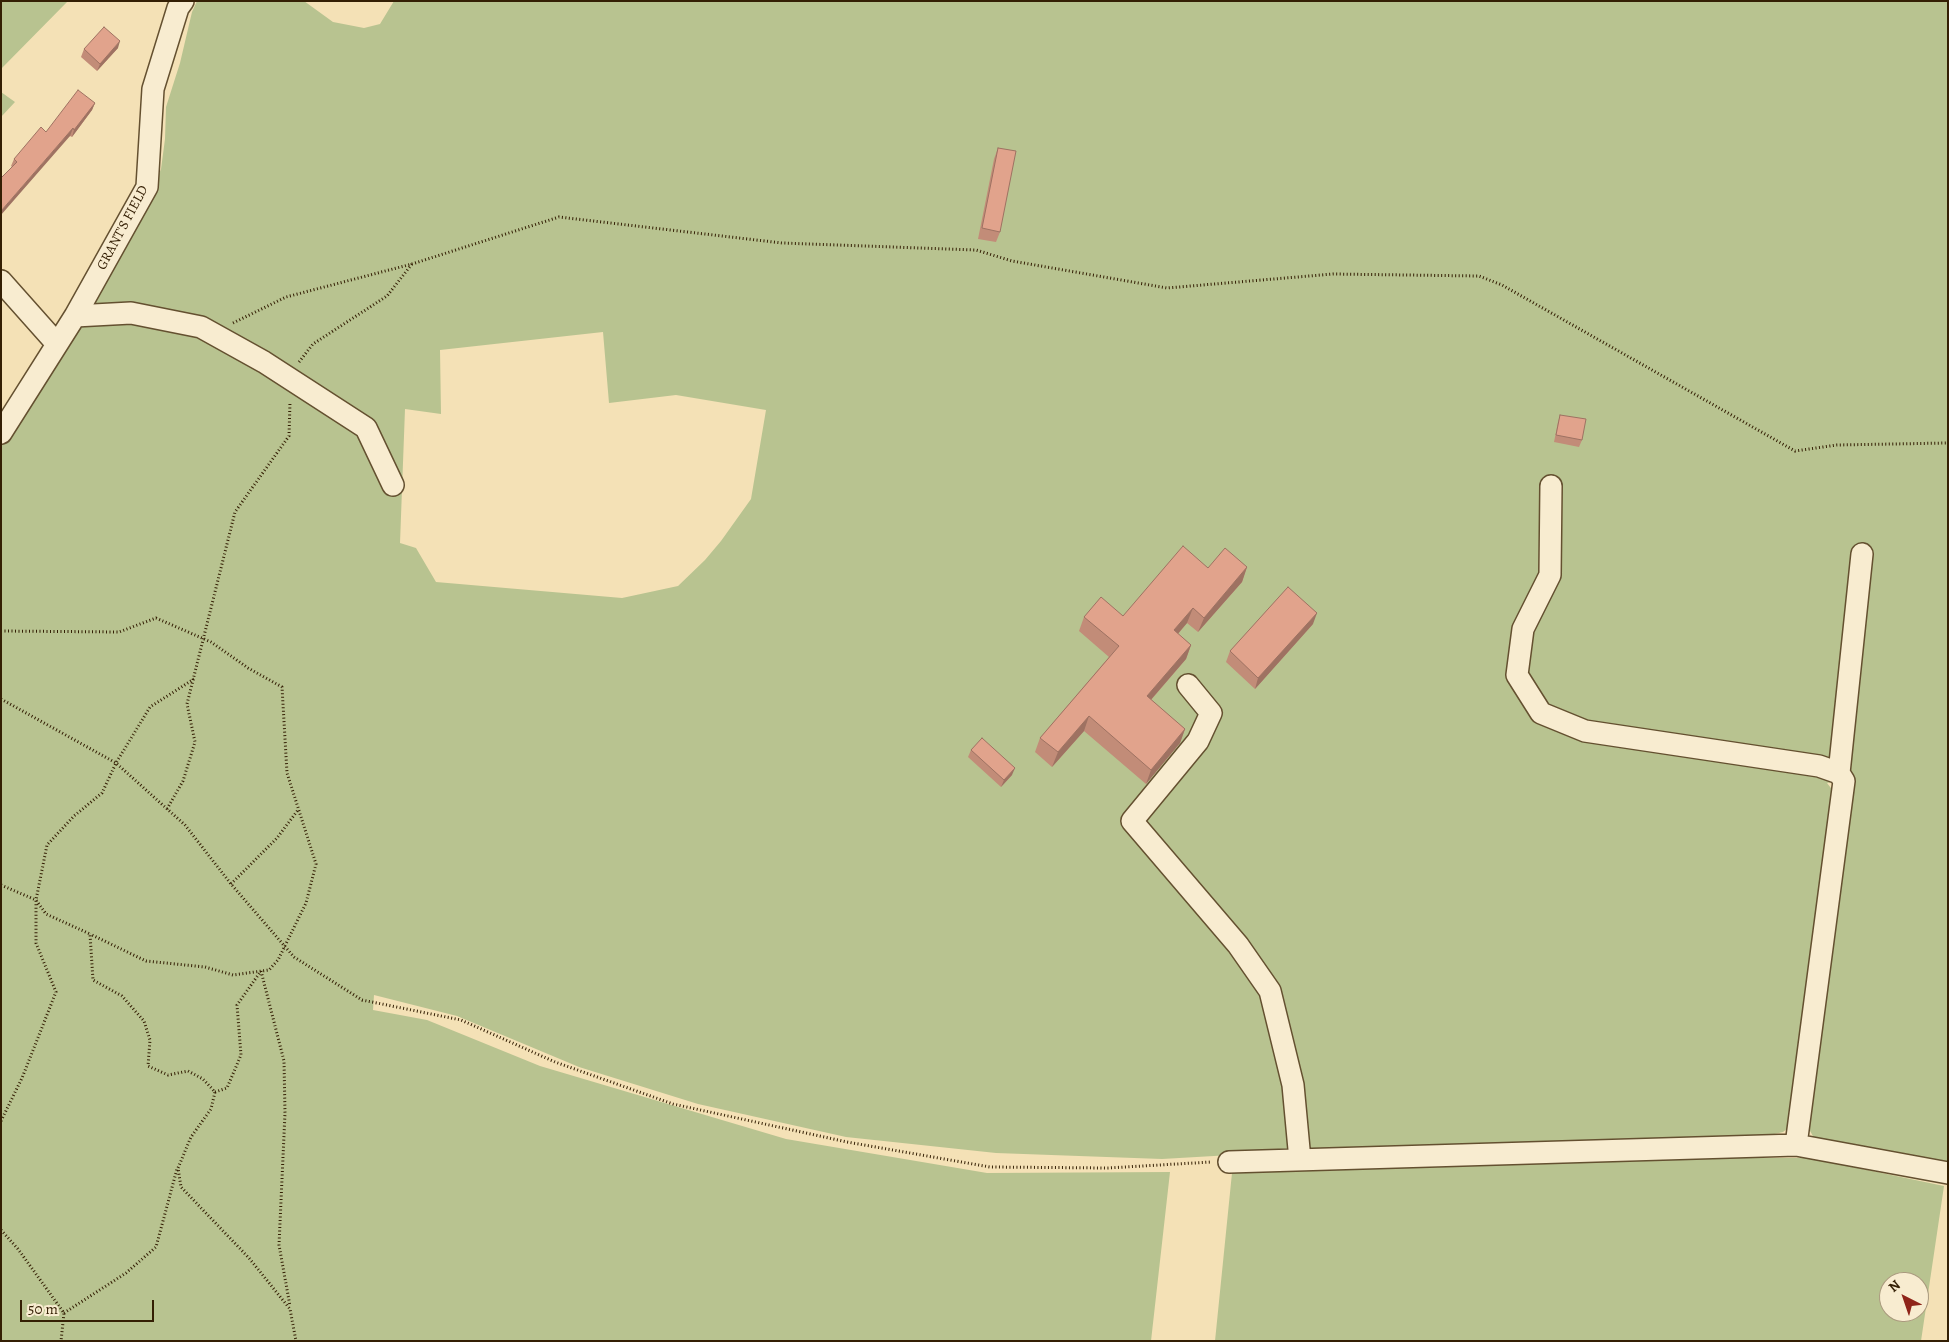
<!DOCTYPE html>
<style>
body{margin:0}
#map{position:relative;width:1949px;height:1342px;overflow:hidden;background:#f4e1b6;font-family:Alegreya,serif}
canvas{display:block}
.frame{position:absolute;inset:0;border:2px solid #341f04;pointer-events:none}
.north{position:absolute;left:1879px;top:1272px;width:50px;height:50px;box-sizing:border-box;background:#f8ecd0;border:1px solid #aa9a7e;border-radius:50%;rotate:319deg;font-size:14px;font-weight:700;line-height:20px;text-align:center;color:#341f04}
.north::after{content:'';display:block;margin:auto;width:18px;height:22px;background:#8f2418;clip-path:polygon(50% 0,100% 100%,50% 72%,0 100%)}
.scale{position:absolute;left:20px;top:1300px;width:134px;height:22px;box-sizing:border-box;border:2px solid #341f04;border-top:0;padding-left:6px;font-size:15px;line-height:18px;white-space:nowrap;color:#341f04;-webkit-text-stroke:4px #f8ecd0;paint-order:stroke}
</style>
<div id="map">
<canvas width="1949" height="1342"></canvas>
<div class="frame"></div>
<div class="north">N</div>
<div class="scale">50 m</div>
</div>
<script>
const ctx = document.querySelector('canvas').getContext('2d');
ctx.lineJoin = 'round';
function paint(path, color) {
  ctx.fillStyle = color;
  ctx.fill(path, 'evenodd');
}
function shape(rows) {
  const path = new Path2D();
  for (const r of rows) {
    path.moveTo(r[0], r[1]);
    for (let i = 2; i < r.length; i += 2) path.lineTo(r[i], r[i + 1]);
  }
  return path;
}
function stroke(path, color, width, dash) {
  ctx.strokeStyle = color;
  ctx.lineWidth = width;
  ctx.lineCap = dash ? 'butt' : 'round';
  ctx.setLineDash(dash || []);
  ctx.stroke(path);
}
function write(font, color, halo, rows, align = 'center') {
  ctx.font = font + ' Alegreya,serif';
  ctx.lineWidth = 4;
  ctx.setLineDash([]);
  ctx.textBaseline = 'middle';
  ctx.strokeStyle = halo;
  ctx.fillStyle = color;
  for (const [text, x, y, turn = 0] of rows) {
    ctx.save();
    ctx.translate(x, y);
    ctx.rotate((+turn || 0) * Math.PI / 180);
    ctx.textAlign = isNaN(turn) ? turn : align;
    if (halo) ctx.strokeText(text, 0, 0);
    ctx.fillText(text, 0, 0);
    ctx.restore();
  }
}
const green = shape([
 [1,1,68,1,1,69],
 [197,1,304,1,333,22,364,28,380,24,394,1,1948,1,1948,1165,1817,1143,1806,1124,1852,780,1827,783,1834,792,1791,1126,1783,1132,1766,1136,1335,1149,1162,1159,996,1153,846,1137,698,1104,579,1067,457,1016,374,995,373,1010,427,1020,540,1066,786,1139,987,1173,1170,1172,1151,1341,1,1341,1,439,152,192,161,169,165,139,166,107,180,63,192,12],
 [603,332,609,403,676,395,766,410,751,499,721,541,705,560,678,586,622,598,436,582,416,548,400,543,405,409,441,414,440,350],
 [1,92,15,102,1,117],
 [1625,1158,1810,1158,1944,1186,1921,1341,1215,1341,1232,1173],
 [1889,1282,1919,1282,1919,1312,1889,1312]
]);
const path = shape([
 [233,323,286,297,412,264,559,217,782,243,976,250,1012,261,1167,288,1333,274,1479,276,1502,285,1795,451,1837,445,1948,443],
 [299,362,313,344,387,296,412,264],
 [1,631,119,632,156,618,211,642,248,668,282,687,287,773,316,864,306,903,278,960,269,970,233,975,205,967,146,961,90,934],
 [1,699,116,763,185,825,231,884,294,957,362,1000,461,1020,555,1062,673,1104,847,1142,990,1167,1108,1168,1211,1162],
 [167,809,183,781,195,742,187,704,235,512,289,436,290,402],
 [231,884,277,838,298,810],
 [1,885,36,900,46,914,90,934,93,980,122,996,144,1021,150,1040,148,1066,168,1075,188,1071,203,1079,215,1092,211,1109,191,1137,178,1168,181,1187,249,1258,290,1309,296,1341],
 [261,971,284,1061,285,1113,279,1245,290,1306],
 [215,1092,227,1088,241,1055,237,1005,261,971],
 [1,1121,22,1078,56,992,36,943,36,900,47,845,74,816,102,793,116,763,150,707,194,679],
 [1,1230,18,1249,64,1313,61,1341],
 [64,1313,126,1273,156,1247,177,1169]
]);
const minor = shape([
 [1,281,57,344],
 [75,316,131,313,201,327,264,362,366,428,393,485],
 [1,433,75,316,147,187,153,89,178,8,183,1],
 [1551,486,1550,575,1523,629,1517,675,1541,713,1585,731,1819,766,1839,773,1844,781,1796,1145],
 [1188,685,1211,713,1198,741,1132,821,1238,945,1270,991,1293,1085,1300,1160],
 [1839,773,1862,554],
 [1229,1162,1796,1145,1948,1173]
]);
const wall = shape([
 [118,48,97,71,81,57,84,49],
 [95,103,92,110,72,137,70,136,12,167,11,166,14,159],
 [998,148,1000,232,996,242,978,239,994,159],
 [1560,415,1582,440,1579,447,1554,442,1558,422],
 [1247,567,1242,582,1198,632,1187,623,1178,634,1191,645,1186,659,1151,700,1185,729,1180,743,1146,784,1084,731,1052,767,1035,752,1040,738,1109,657,1079,631,1084,617,1123,616,1208,568],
 [1313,624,1255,689,1226,662,1230,651],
 [971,750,1012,775,1001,787,968,757]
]);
const shadedWall = shape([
 [120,41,118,48,97,71,100,64],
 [95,103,92,110,72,137,74,130],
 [73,128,70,136,1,215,1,211],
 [1247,567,1242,582,1198,632,1204,618],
 [1193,608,1187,623,1169,644,1174,630],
 [1317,613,1313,624,1255,689,1258,678],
 [1191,645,1186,659,1142,710,1147,696],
 [1089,716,1084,731,1052,767,1058,752],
 [1185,729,1180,743,1146,784,1151,770],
 [1015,768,1012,775,1001,787,1004,780]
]);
const building = shape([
 [104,27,120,41,100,64,84,49,104,27],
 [78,90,95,103,74,130,73,128,1,211,1,178,17,162,14,159,41,127,46,132,78,90],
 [998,148,1016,151,1000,232,982,228,998,148],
 [1560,415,1586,419,1582,440,1556,435,1560,415],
 [1183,546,1208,568,1225,548,1247,567,1204,618,1193,608,1174,630,1191,645,1147,696,1185,729,1151,770,1089,716,1058,752,1040,738,1119,646,1084,617,1101,597,1123,616,1183,546],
 [1288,587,1317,613,1258,678,1230,651,1288,587],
 [982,738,1015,768,1004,780,971,750,982,738]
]);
const streetNames = [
 ["GRANT'S FIELD",123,228,-62]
];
paint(green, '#b8c390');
stroke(minor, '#645030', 24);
stroke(path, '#341f04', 3, [1, 2.5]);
stroke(minor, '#f8ecd0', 21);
paint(wall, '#c28c78');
paint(shadedWall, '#9e7262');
paint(building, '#e1a38c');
stroke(building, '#9e7262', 1);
write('14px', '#341f04', '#f8ecd0', streetNames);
</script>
